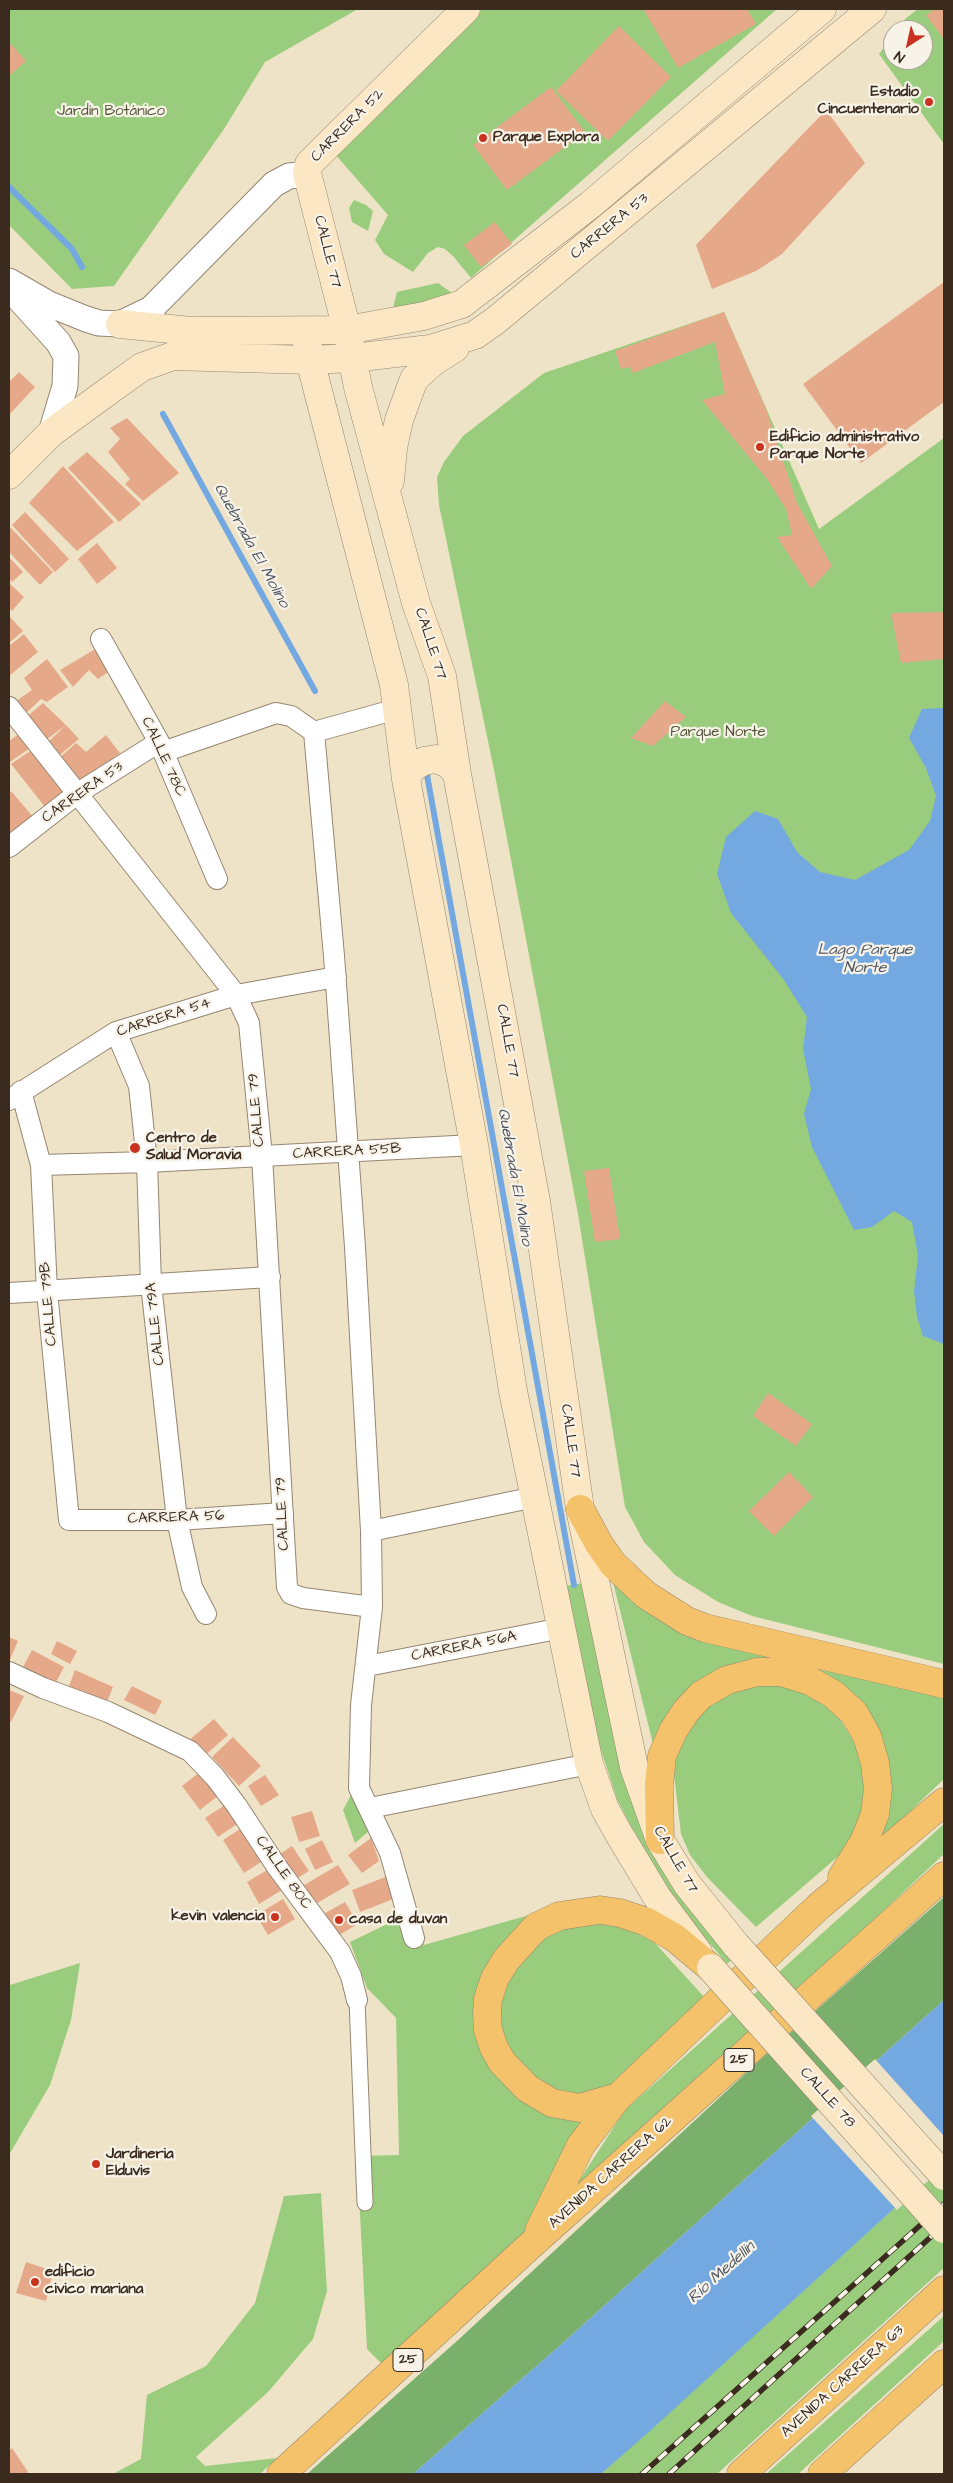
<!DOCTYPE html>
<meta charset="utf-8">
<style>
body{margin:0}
#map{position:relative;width:953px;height:2483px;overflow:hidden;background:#efe3c7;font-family:"Architects Daughter",sans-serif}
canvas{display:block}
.frame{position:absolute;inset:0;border:10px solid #3b2a1e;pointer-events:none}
.north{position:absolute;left:883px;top:20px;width:50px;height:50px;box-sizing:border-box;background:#f7f3e8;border:1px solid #aca397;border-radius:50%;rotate:215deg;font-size:14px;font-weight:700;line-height:20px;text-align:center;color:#3b2a1e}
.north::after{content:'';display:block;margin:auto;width:18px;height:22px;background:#c8321e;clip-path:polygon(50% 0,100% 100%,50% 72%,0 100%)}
</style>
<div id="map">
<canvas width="953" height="2483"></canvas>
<div class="frame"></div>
<div class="north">N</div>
</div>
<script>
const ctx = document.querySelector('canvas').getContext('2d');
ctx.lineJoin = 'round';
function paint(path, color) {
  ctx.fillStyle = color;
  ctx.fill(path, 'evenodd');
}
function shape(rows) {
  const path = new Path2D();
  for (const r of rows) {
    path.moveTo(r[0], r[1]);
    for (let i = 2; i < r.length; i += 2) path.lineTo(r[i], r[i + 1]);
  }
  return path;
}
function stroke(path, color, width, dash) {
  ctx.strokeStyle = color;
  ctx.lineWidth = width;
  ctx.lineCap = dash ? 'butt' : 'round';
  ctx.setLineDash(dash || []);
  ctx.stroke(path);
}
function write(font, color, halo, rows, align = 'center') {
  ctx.font = font + ' "Architects Daughter",sans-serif';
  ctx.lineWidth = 4.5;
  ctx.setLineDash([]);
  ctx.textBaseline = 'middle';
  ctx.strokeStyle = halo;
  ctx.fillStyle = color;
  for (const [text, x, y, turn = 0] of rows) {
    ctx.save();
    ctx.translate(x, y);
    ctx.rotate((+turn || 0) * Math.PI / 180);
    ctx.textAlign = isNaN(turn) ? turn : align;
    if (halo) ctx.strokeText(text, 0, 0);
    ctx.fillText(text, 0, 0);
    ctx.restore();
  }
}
const green = shape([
 [9,9,358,9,265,62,224,129,114,286,72,289,9,225],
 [465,9,777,9,471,278,453,256,445,249,438,247,428,253,413,272,384,254,375,240,388,215,327,145],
 [918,9,944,9,944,144,879,54,893,35,893,60,923,60,923,30,897,30,905,19],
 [354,200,366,205,373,211,368,231,352,222,349,208],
 [438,283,452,293,439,301,393,308,397,292],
 [724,312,819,529,944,438,944,1664,752,1616,718,1602,675,1575,644,1542,625,1507,578,1214,494,770,439,505,437,477,444,462,463,436,544,373],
 [613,1582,642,1609,663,1622,944,1691,944,1779,880,1840,878,1732,759,1660,653,1744],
 [584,1583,628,1791,735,1957,727,1964,661,1885,617,1799,596,1735,564,1586],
 [747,1683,780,1684,814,1696,840,1719,856,1746,866,1776,866,1803,857,1830,841,1854,756,1927,707,1877,690,1855,681,1834,673,1767,679,1743,697,1715,718,1696],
 [353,1791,375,1826,355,1843,343,1810],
 [944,1824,944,1854,834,1957,575,2187,625,2110],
 [554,1908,511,1936,483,2040,582,2118,533,2226,382,2364,367,2349,357,2156,399,2155,396,2018,367,1988,350,1942,414,1911,424,1945],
 [603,1923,624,1927,654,1942,707,2000,612,2093,559,2099,523,2074,495,2024,499,1997,515,1967,534,1946,556,1931,578,1924],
 [80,1963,71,2020,50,2085,9,2155,10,1985],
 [944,2163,944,2268,717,2474,601,2474],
 [321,2193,327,2291,313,2339,268,2392,196,2457,205,2466,277,2458,260,2474,113,2474,141,2459,147,2395,206,2366,255,2303,284,2196],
 [944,2316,944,2341,798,2474,766,2474]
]);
const forest = shape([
 [944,1897,944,2000,564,2342,413,2474,307,2474,457,2341,760,2060]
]);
const water = shape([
 [944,708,944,1344,923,1336,917,1317,914,1291,918,1256,912,1222,894,1211,872,1227,854,1230,812,1147,804,1114,811,1089,803,1049,807,1017,784,980,731,913,717,874,726,837,755,811,778,819,797,852,820,872,855,880,909,850,930,821,936,796,926,768,909,738,922,709],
 [944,2000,944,2163,651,2430,601,2474,413,2474,564,2342]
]);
const pier = shape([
 [875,2059,944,2136,944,2166,897,2210,811,2116]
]);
const stream = shape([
 [9,187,72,249,82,267],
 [163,414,315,691],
 [427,775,574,1585]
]);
const building = shape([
 [643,9,747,9,756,24,678,68],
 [935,9,944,9,943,38,926,15],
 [619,26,671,77,608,141,556,91],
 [9,42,26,61,9,76],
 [551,87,585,132,507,190,473,145],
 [826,110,865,163,782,254,756,271,712,289,696,245],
 [495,222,512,244,481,267,464,245],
 [944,282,944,402,861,463,803,384],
 [724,312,766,409,797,503,832,566,811,589,777,537,792,535,786,509,767,479,702,400,725,394,715,342,633,373,630,367,621,369,615,351],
 [19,372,35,387,9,415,9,382],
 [127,418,179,473,143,501,125,484,130,479,108,452,120,439,110,428],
 [87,452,141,504,119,522,68,468],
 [63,466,114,522,77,551,29,503],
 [25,512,69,559,55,572,12,525],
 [11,528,53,572,40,585,9,552,9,531],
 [97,543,117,568,97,584,78,559],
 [9,557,23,572,12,582,9,578],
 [9,583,24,597,12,611,9,608],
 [944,612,944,659,901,663,891,613],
 [9,616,23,631,9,643],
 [24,634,38,652,9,676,9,646],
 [97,648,114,668,98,679,89,670,73,687,60,670],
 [47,659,68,687,47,702,41,699,24,715,12,704,32,690,24,678],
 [665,701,686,717,653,746,631,738],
 [43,703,66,725,42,743,24,719],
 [66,725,79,739,56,758,44,746],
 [22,732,33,746,10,762,9,741],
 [106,735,120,753,79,785,57,760,76,743,86,752],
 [36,747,73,789,45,807,11,764],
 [11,791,34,818,9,836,9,794],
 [609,1168,620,1239,595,1242,584,1171],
 [768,1393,812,1424,796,1446,753,1416],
 [789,1472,813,1497,774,1536,749,1511],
 [9,1637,18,1641,9,1662],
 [57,1641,77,1651,70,1664,51,1654],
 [32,1650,64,1667,54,1686,22,1669],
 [75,1670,113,1687,107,1702,69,1686],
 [132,1686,162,1701,155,1715,124,1700],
 [9,1690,24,1696,11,1722,9,1721],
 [214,1719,228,1735,203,1757,188,1741],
 [233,1737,261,1766,239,1786,212,1757],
 [200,1772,218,1796,200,1810,182,1786],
 [265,1775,279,1795,261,1806,248,1786],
 [225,1805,237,1824,218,1837,205,1818],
 [312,1811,320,1836,299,1842,291,1817],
 [240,1829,261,1862,244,1873,223,1840],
 [371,1838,379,1861,362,1873,348,1855],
 [322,1840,333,1862,315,1870,305,1849],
 [292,1846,309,1871,296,1879,280,1854],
 [338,1865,350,1884,312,1906,301,1887],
 [269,1869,282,1890,259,1904,247,1882],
 [388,1876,396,1898,360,1912,352,1890],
 [283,1899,295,1919,268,1935,256,1915],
 [345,1902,358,1924,334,1938,320,1916],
 [26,2262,53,2271,46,2301,16,2293],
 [12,2448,28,2472,26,2474,9,2474,9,2451]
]);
const pedestrian = shape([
 [357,2000,365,2203]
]);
const minor = shape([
 [101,639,159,742,217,879],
 [9,707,236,995,249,1023,262,1156,287,1587,291,1594,303,1598,372,1607],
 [314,732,334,956,355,1247,371,1531,372,1607,361,1705,359,1788,390,1853,414,1938],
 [314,732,397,709],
 [163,752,276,713,291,716,314,732],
 [9,847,78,793,159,742],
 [116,1032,139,1086,147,1162,151,1284,177,1520,192,1587,206,1614],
 [21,1091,41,1165,47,1291,69,1520,177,1520,283,1513],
 [9,1100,116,1032,236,995,336,977],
 [41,1165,147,1162,474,1145],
 [9,1293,270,1277],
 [371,1531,535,1497],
 [367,1666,562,1628],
 [9,1672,43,1688,108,1712,190,1751,215,1777,237,1806,277,1867,340,1952,351,1976,357,2000],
 [370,1808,589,1764]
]);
const tertiary = shape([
 [9,281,49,304,86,319,99,323,120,324,151,309,274,184,289,176,299,175,308,180],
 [11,290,58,342,66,356,65,386,51,433]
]);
const secondary = shape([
 [466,9,325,148,309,164,307,173,347,330,358,387,416,603,442,676,457,774,536,1201,580,1509,634,1767,660,1840,687,1884,736,1945],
 [120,324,191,331,347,330,424,316,462,304,590,205,822,9],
 [305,331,310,360,394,685,406,779,474,1145,513,1391,589,1764,605,1809,619,1834,657,1897,698,1952],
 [9,475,51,433,114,387,142,367,173,356,310,360,353,358,430,349,475,335,495,321,872,9],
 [390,481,393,448,399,420,414,379,434,361,455,348],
 [406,779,412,768,424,761,436,759,449,764,457,774]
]);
const trunk = shape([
 [580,1509,599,1544,613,1564,646,1595,687,1621,705,1628,944,1684],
 [660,1840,659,1785,662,1756,673,1731,686,1711,701,1695,727,1680,757,1672,781,1672,810,1681,833,1694,854,1713,867,1736,875,1763,878,1789,875,1814,864,1842,842,1877],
 [618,2097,580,2108,552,2103,527,2088,502,2062,494,2048,488,2030,487,2013,488,1999,495,1978,506,1960,536,1927,559,1916,600,1910,620,1913,647,1922,675,1938,711,1968],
 [539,2231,581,2145,618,2097,818,1907,944,1802],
 [281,2474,533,2243,944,1876],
 [741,2474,944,2290],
 [822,2474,944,2364]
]);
const rail = shape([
 [642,2474,944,2204],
 [669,2474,944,2225]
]);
const secondaryBridge = shape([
 [736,1945,944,2176],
 [711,1968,944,2229]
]);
const markers = [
 [929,102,5,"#c8321e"],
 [483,138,5,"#c8321e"],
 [760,447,5,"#c8321e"],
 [135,1148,6,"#c8321e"],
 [275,1917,5,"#c8321e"],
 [339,1920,5,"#c8321e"],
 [96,2164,5,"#c8321e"],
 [35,2282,5,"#c8321e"]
];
const shields = [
 [739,2060,30],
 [408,2360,30]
];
const shieldNames = [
 ["25",739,2060],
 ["25",408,2360]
];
const poiNames = [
 ["Estadio",919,93,"right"],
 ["Cincuentenario",919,110,"right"],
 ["Parque Explora",493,138],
 ["Edificio administrativo",770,438],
 ["Parque Norte",770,455],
 ["Centro de",146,1139],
 ["Salud Moravia",146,1156],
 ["kevin valencia",265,1917,"right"],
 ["casa de duvan",349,1920],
 ["Jardineria",106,2155],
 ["Elduvis",106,2172],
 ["edificio",45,2273],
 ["civico mariana",45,2290]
];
const parkNames = [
 ["Jardín Botánico",111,112],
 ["Parque Norte",718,733]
];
const streetNames = [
 ["CARRERA 52",348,126,-45],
 ["CARRERA 53",610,227,-39],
 ["CALLE 77",327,252,76],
 ["CALLE 77",430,644,72],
 ["CALLE 78C",163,757,65],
 ["CARRERA 53",83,793,-35],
 ["CARRERA 54",164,1018,-18],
 ["CALLE 77",507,1041,80],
 ["CALLE 79",257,1110,-95],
 ["CARRERA 55B",347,1152,-3],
 ["CALLE 79B",49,1304,-95],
 ["CALLE 79A",156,1324,-96],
 ["CALLE 77",570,1441,82],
 ["CALLE 79",283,1514,-93],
 ["CARRERA 56",176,1518,-2],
 ["CARRERA 56A",464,1647,-11],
 ["CALLE 77",675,1860,60],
 ["CALLE 80C",283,1873,55],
 ["CALLE 78",827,2098,48],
 ["AVENIDA CARRERA 62",611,2173,-42],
 ["AVENIDA CARRERA 63",843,2382,-42]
];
const waterNames = [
 ["Quebrada El Molino",251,546,61],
 ["Lago Parque",865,951],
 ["Norte",865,969],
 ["Quebrada El Molino",514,1177,80],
 ["Río Medellín",722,2273,-42]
];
paint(green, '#99cd7d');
paint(forest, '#7ab06c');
paint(water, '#73a8e1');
paint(pier, '#efe3c7');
stroke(stream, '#73a8e1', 6);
paint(building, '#e5a889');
stroke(pedestrian, '#958672', 17);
stroke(minor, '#958672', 22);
stroke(tertiary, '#958672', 27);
stroke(secondary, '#958672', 29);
stroke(trunk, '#958672', 29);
stroke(pedestrian, '#fff', 15);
stroke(minor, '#fff', 20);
stroke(tertiary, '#fff', 25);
stroke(secondary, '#fbe7c3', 28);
stroke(trunk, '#f4c26a', 28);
stroke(rail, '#3b2a1e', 5.5);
stroke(rail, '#f7f3e8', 4, [11]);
stroke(secondaryBridge, '#958672', 29, []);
stroke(secondaryBridge, '#fbe7c3', 28);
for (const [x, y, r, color] of markers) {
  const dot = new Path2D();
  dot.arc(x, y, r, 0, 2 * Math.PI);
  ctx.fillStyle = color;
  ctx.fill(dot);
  stroke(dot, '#f7f3e8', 2);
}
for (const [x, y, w] of shields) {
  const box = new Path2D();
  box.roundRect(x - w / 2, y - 11.5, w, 23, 4);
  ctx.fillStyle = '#f7f3e8';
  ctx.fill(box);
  stroke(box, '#3b2a1e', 1);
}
write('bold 14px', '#3b2a1e', null, shieldNames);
write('bold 15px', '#3b2a1e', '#f7f3e8', poiNames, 'left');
write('15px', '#525336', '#f7f3e8', parkNames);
write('15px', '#3b2a1e', '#f7f3e8', streetNames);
write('italic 16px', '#4f5662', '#f7f3e8', waterNames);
</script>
